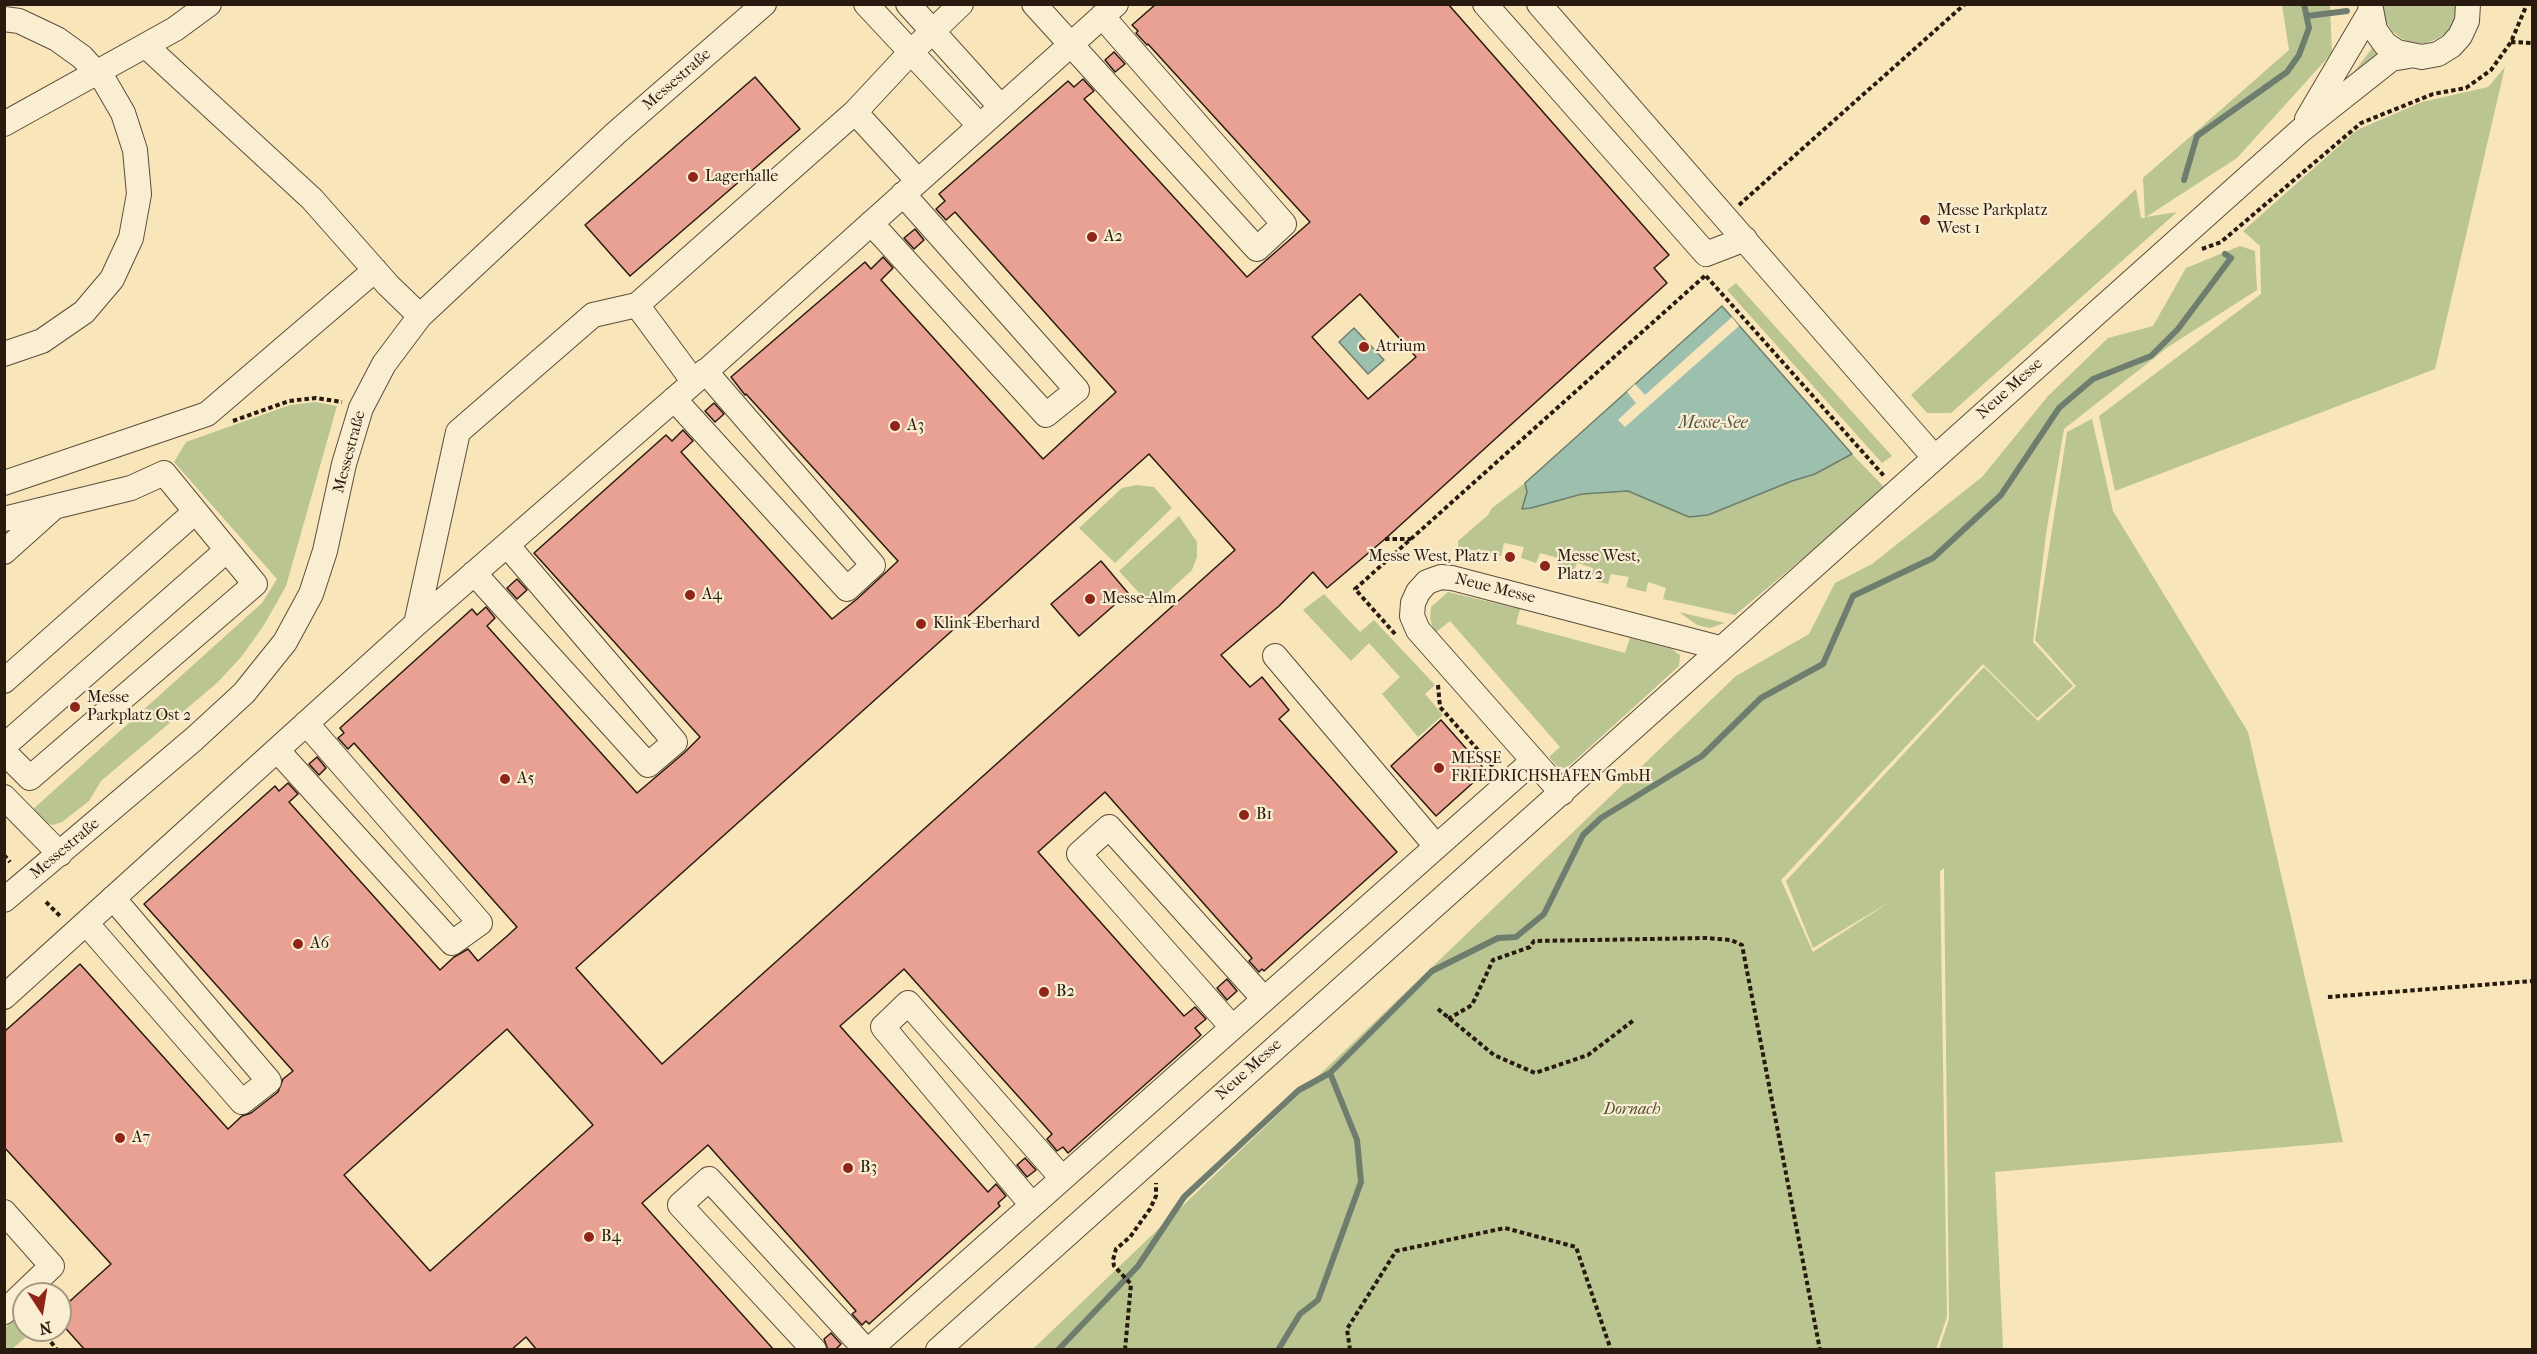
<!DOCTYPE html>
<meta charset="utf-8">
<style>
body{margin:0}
#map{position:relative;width:2537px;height:1354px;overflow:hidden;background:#f8e5ba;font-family:"IM FELL French Canon",serif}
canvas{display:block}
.frame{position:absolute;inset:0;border:6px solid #281a0f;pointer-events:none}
.north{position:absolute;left:12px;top:1282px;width:60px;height:60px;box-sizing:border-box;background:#faeed2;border:2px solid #a69984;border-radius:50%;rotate:168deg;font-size:16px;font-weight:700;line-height:24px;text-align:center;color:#281a0f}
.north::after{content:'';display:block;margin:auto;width:21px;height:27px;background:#8f2418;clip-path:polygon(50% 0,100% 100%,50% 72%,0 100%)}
</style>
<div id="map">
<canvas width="2537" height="1354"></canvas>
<div class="frame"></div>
<div class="north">N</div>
</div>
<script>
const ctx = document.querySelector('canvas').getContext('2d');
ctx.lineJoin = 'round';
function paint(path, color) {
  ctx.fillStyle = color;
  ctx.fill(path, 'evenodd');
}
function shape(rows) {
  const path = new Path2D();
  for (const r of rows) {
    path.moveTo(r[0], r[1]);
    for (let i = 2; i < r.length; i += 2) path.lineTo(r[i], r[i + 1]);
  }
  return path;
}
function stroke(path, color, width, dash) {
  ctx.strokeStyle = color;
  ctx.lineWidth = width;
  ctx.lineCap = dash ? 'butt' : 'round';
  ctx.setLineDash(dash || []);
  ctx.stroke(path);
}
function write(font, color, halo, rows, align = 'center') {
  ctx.font = font + ' "IM FELL French Canon",serif';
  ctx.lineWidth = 4.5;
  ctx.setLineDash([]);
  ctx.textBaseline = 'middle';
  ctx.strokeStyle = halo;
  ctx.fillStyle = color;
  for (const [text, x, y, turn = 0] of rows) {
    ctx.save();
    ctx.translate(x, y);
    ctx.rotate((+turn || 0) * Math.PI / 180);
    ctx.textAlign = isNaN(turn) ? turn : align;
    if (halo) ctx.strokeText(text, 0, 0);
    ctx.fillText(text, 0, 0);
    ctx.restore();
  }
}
const green = shape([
 [2458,4,2454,22,2447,32,2437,39,2426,43,2413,43,2402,39,2392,31,2386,21,2383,9,2383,5],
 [2282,5,2330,5,2332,53,2237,158,2146,217,2177,212,1951,413,1927,413,1911,395,2136,189,2141,218,2145,218,2143,178,2289,50],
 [2379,39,2387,47,2351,76],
 [2505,67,2435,369,2115,491,2099,416,2261,294,2260,246,2243,231,2357,130,2422,102,2488,87],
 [2240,246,2255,251,2257,290,2168,347,2064,429,2046,534,2033,642,2073,686,2037,718,1983,664,1781,880,1813,952,1891,901,1813,948,1786,881,1984,667,2038,721,2076,686,2035,640,2067,432,2092,419,2113,511,2248,732,2343,1142,1995,1172,2003,1349,1939,1349,1949,1319,1944,868,1940,871,1947,1317,1936,1349,1033,1349,1736,676,1809,634,1835,583,1872,564,1982,477,2048,396,2108,338,2153,326,2186,268],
 [1736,283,1892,456,1882,463,1727,290],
 [315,402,337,406,286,586,264,625,242,656,217,683,101,781,89,801,62,822,53,825,42,822,31,811,262,603,277,579,174,462,186,442,290,405],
 [1852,454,1886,489,1735,615,1663,599,1666,588,1648,582,1646,592,1626,587,1629,577,1611,574,1608,584,1590,580,1593,568,1577,563,1573,573,1557,569,1558,558,1540,553,1536,563,1521,558,1524,547,1504,543,1501,556,1458,547,1458,541,1488,515,1492,508,1525,483,1527,492,1522,509,1582,494,1628,491,1689,517,1708,515,1792,481,1815,474],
 [1137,485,1154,487,1172,508,1115,563,1079,528,1122,488],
 [1179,516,1197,542,1197,557,1192,570,1152,607,1119,571],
 [1448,592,1520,609,1516,624,1625,653,1630,638,1672,649,1680,655,1679,666,1570,765,1564,768,1558,767,1549,757,1560,747,1450,621,1435,633,1430,619,1431,607],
 [1324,594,1360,632,1374,620,1435,685,1425,694,1443,715,1418,737,1382,694,1400,677,1369,643,1351,661,1303,610],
 [1679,612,1725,623,1710,628,1697,625],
 [20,1315,24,1320,24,1330,33,1331,12,1349,5,1349,5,1328]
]);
const water = shape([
 [1722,306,1852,454,1815,474,1792,481,1708,515,1689,517,1628,491,1582,494,1531,508,1522,509,1527,492,1525,483,1722,306],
 [1354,328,1384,360,1368,374,1339,342,1354,328]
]);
const pier = shape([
 [1732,317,1739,326,1625,427,1618,420,1636,403,1627,392,1635,384,1645,395]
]);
const stream = shape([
 [2307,16,2347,11],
 [2184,180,2197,136,2287,72,2299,55,2309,28,2304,4],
 [1058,1350,1138,1266,1184,1197,1299,1090,1330,1073,1432,971,1498,938,1516,937,1544,914,1583,835,1601,818,1702,756,1761,698,1823,664,1853,596,1933,558,2001,495,2059,408,2093,379,2151,356,2178,329,2231,258,2225,254],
 [1278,1350,1300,1314,1318,1300,1361,1182,1357,1140,1330,1073]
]);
const building = shape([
 [1156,4,1448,4,1669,255,1654,268,1667,283,1385,539,1327,588,1313,572,1279,606,1221,655,1250,687,1262,677,1289,710,1279,719,1397,852,1264,971,1262,969,1259,972,1249,961,1252,958,1105,792,1038,852,1184,1016,1195,1007,1206,1019,1195,1028,1201,1035,1068,1153,1063,1147,1057,1151,1047,1139,1052,1134,904,969,872,998,840,1026,988,1192,996,1184,1006,1196,998,1203,1000,1206,869,1324,866,1321,862,1325,852,1314,856,1311,708,1145,642,1203,774,1350,537,1350,526,1337,511,1350,85,1350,60,1322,60,1310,111,1264,4,1147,4,1032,80,964,228,1129,242,1116,251,1113,278,1092,283,1079,293,1071,144,904,275,786,279,791,288,783,298,794,289,802,440,970,454,957,468,949,478,961,506,937,517,927,354,743,348,749,338,738,344,733,340,728,472,609,477,615,486,607,495,618,487,626,637,793,684,753,700,737,534,553,666,435,672,441,683,430,693,441,681,452,832,619,857,599,898,561,746,394,745,395,731,377,865,262,871,269,883,257,893,268,881,280,1043,459,1116,392,955,212,946,220,936,209,945,201,939,194,1068,81,1074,87,1083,79,1094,91,1084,99,1247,277,1310,222,1148,44,1147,45,1136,33,1138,31,1132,25,1156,4],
 [1360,294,1416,357,1368,399,1312,337,1360,294],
 [1149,454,1235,550,662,1064,576,968,1149,454],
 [507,1029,593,1125,430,1271,344,1175,507,1029],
 [1114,52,1125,64,1115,72,1105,60,1114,52],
 [755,77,800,129,630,276,585,225,755,77],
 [915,229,924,240,914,249,904,238,915,229],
 [714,403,724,414,715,422,705,411,714,403],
 [1101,561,1128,593,1079,636,1051,604,1101,561],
 [517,579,527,590,517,599,507,588,517,579],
 [1441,720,1486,771,1436,816,1391,766,1441,720],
 [317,757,326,768,319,775,309,764,317,757],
 [1227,979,1237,991,1227,1000,1217,988,1227,979],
 [1025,1158,1036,1170,1027,1177,1017,1165,1025,1158],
 [831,1333,841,1344,835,1350,828,1350,824,1339,831,1333]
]);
const path = shape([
 [2511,42,2532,43],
 [1739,205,1965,4],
 [2202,249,2221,242,2361,123,2433,94,2466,88,2491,70,2511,42,2527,4],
 [1706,276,1884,476],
 [233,421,289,401,316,398,342,402],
 [1385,539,1411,539],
 [1395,634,1355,589,1707,274],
 [1438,685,1440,707,1494,768],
 [4,855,10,862],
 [46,902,60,916,58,917],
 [2328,997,2532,981],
 [1438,1009,1494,1055,1535,1073,1588,1055,1634,1020],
 [1448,1019,1472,1005,1493,960,1530,947,1534,941,1706,938,1731,940,1742,945,1820,1350],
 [42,1330,57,1350],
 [1125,1350,1131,1284,1114,1266,1113,1260,1116,1249,1130,1237,1150,1209,1156,1196,1156,1183],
 [1350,1350,1347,1329,1396,1251,1505,1228,1576,1247,1611,1350]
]);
const minor = shape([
 [866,4,979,125],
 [908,4,1000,106],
 [1034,4,1257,249,1284,224,1102,16],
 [1485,4,1706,254,1745,239],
 [1539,4,1934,457],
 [2370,4,2375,30,2385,44,2397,52,2422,57,2438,54,2451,46,2460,36,2467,21,2468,4],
 [4,19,19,21,57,39,82,57,105,82,123,113,135,150,139,194,131,238,112,279,84,312,42,341,4,354],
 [146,46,312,199,388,285,420,316],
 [855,112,918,181],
 [2307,119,2370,12],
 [4,124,175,29,209,4],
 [871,223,1046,415,1077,390,903,194],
 [694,382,637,305,855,112,910,53,961,4],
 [674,399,847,589,873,565,705,371],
 [4,483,207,414,375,270],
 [4,519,131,488,164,473,255,584,30,778,4,752],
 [4,552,52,509],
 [474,573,648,765,675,742,507,545],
 [416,624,458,432,593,315,637,305],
 [1275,656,1436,846],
 [4,681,195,512],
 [4,746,227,550],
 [277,750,452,943,480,923,306,723],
 [1562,793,1418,630,1412,616,1413,603,1418,592,1427,582,1441,577,1452,578,1720,648],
 [4,797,60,854],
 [4,900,194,739,244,693,285,642,311,594,325,551,344,464,361,408,384,364,420,316,616,133,764,4],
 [86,923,242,1102,269,1081,113,898],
 [4,997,416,624,694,382,1116,4],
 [1232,1027,1079,854,1109,827,1264,999],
 [1032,1205,883,1027,908,1003,1062,1178],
 [4,1212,52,1266,4,1312],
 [814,1350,680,1205,709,1179,866,1350],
 [869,1350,1533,761],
 [938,1350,2300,131,2391,59,2409,56]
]);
const markers = [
 [693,177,6,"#8f2418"],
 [1925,220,6,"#8f2418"],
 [1092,237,6,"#8f2418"],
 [1364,347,6,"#8f2418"],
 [895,426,6,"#8f2418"],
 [1510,557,6,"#8f2418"],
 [1545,566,6,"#8f2418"],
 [690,595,6,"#8f2418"],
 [1090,599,6,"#8f2418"],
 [921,624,6,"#8f2418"],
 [75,707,6,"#8f2418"],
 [1439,768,6,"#8f2418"],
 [505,779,6,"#8f2418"],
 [1244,815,6,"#8f2418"],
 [298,944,6,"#8f2418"],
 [1044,992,6,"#8f2418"],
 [120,1138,6,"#8f2418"],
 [848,1168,6,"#8f2418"],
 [589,1237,6,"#8f2418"]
];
const streetNames = [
 ["Messestraße",677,80,-41],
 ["Neue Messe",2010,389,-42],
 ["Messestraße",350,452,-75],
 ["Neue Messe",1495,589,14],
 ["Messestraße",65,849,-40],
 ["Neue Messe",1249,1070,-42]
];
const poiNames = [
 ["Lagerhalle",705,177],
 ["Messe Parkplatz",1937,211],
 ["West 1",1937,229],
 ["A2",1104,237],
 ["Atrium",1376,347],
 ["A3",907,426],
 ["Messe West, Platz 1",1498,557,"right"],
 ["Messe West,",1557,557],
 ["Platz 2",1557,575],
 ["A4",702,595],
 ["Messe-Alm",1102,599],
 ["Klink-Eberhard",933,624],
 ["Messe",87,698],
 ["Parkplatz Ost 2",87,716],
 ["MESSE",1451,759],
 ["FRIEDRICHSHAFEN GmbH",1451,777],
 ["A5",517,779],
 ["B1",1256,815],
 ["A6",310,944],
 ["B2",1056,992],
 ["A7",132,1138],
 ["B3",860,1168],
 ["B4",601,1237]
];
const parkNames = [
 ["Dornach",1632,1110]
];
const waterNames = [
 ["Messe-See",1713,424]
];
paint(green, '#bac592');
paint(water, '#9dbfae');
stroke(water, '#6e7d6e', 1.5);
paint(pier, '#f8e5ba');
stroke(stream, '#6e7d6e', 6);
paint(building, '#e8a193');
stroke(building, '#281a0f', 1.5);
stroke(minor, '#5c4d3a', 26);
stroke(path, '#281a0f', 4, [4.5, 3]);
stroke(minor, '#faeed2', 24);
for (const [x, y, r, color] of markers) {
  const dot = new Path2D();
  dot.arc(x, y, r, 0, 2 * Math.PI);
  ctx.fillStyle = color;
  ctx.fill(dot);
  stroke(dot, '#faeed2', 2);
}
write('16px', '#281a0f', '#faeed2', streetNames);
write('16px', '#281a0f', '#faeed2', poiNames, 'left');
write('italic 16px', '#544d36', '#faeed2', parkNames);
write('italic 18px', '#515447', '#faeed2', waterNames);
</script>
